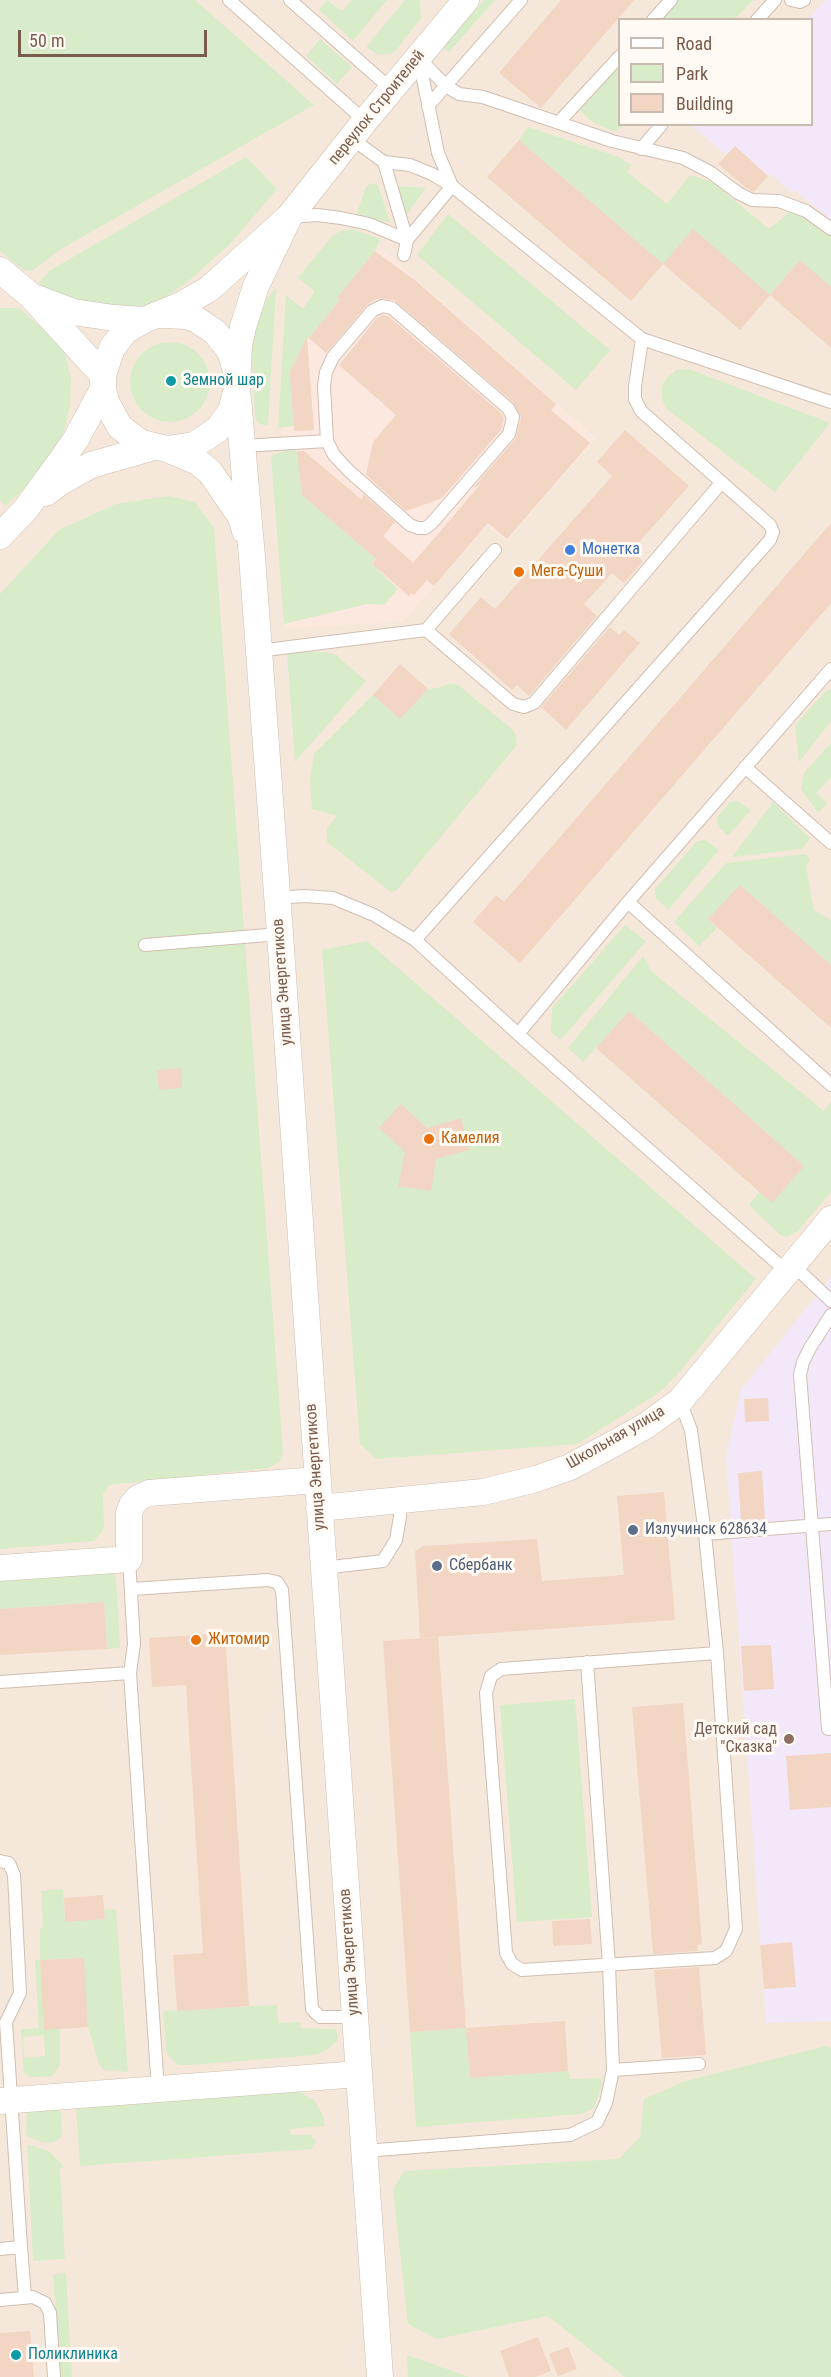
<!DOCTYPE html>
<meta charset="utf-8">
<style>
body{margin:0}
#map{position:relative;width:831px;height:2377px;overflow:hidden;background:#fdf6ec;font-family:"Roboto Condensed",sans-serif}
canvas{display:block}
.legend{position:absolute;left:618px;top:18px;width:195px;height:108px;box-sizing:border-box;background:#fffaf3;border:2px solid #cabbb1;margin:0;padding:8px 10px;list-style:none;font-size:18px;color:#7a5c4d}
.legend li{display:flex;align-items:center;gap:12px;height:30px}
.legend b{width:30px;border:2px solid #cabbb1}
.scale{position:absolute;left:18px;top:30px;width:189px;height:27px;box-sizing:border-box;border:3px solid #7a5c4d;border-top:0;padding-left:8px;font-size:18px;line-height:21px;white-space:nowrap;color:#7a5c4d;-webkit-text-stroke:4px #fffaf3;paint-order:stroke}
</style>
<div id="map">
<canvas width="831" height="2377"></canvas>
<ul class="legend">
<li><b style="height:8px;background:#fff"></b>Road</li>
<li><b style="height:16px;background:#d8ecc9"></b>Park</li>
<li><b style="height:16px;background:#f3d5c3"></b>Building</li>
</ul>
<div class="scale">50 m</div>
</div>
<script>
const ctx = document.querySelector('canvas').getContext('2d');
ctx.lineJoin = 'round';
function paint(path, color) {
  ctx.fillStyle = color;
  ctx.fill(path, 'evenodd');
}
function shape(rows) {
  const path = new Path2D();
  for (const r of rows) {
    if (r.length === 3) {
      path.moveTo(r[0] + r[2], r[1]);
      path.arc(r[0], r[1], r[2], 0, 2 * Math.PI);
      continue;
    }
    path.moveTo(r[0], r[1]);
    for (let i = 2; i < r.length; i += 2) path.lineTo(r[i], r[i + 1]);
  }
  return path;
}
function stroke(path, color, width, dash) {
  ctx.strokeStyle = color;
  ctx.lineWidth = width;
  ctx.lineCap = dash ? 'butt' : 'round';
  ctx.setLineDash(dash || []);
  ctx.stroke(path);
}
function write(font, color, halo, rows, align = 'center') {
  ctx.font = font + ' "Roboto Condensed",sans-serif';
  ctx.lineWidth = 6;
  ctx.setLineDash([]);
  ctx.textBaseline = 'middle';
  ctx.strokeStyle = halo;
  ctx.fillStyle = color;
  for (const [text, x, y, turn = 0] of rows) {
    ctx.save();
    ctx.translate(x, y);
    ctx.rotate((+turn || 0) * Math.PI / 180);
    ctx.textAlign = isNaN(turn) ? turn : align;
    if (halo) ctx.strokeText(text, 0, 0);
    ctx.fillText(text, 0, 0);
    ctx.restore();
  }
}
const residential = shape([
 [0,0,831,0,831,2377,0,2377],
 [620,20,812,20,812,124,620,124]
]);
const commercial = shape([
 [377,245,596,438,507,541,488,525,403,622,285,628,279,465,288,357]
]);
const education = shape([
 [825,0,831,0,831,220,795,190,792,193,772,174,768,176,735,146,726,155,691,125,812,124,812,20,808,19],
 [831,1277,831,2021,766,2023,726,1457,741,1390]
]);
const green = shape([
 [0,0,195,0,314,105,61,249,32,271,23,270,0,251],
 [327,0,342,11,352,0,387,0,353,41,319,10],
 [405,0,420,0,421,18,395,51,389,54,377,54,366,47],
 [484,0,495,0,449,52,443,48],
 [676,0,753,0,735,19,659,20],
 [320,39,352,67,337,84,306,56],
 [619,65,620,124,625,125,614,132,590,120,580,110],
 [528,127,619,157,631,165,627,172,667,204,690,175,712,182,769,229,793,209,831,232,831,287,800,260,770,295,663,264,519,140],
 [246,157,277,189,229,245,185,284,156,303,127,312,62,299,39,283,49,271],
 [371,183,378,185,390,223,356,216,366,187],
 [396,186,426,188,405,217],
 [448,214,610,350,576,390,417,255],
 [352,229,380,239,375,251,337,298,340,300,303,345,290,372,294,426,278,428,286,295,303,309,315,291,298,278,332,236,341,231],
 [276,288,268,425,263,425,257,422,255,415,251,336,262,304],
 [0,308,19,308,53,338,65,354,71,378,70,405,64,431,55,450,29,484,5,506,0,500],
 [170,382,40],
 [689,369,830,423,775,492,667,409,662,400,662,387,667,377,677,370],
 [294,447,298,454,302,495,375,558,372,564,398,589,384,605,367,604,284,624,271,456],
 [169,496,195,502,214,528,283,1452,279,1462,268,1468,109,1485,103,1494,104,1526,101,1533,94,1541,0,1549,0,594,59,530,116,504],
 [287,652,325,652,336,655,366,681,295,762],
 [451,683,458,685,512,729,516,736,517,745,396,891,391,892,327,842,327,828,337,816,312,809,310,780,314,754,373,695,400,719,428,689,437,688],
 [831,689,831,721,799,762,795,725,826,691],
 [831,743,831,777,816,793,827,803,818,813,801,789,804,773],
 [737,801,751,810,728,836,718,826,717,817,730,802],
 [773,802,810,838,802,849,732,857],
 [705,840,719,850,668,910,656,898,655,889,697,841],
 [805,854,810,859,806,866,814,910,831,920,831,965,740,885,708,919,717,928,699,946,674,922,726,863],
 [625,925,646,941,561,1040,551,1033,552,1008],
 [367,941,756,1279,676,1376,660,1392,577,1444,376,1459,360,1444,322,950],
 [643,956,652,972,824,1111,831,1102,831,1192,797,1232,787,1237,780,1235,749,1205,759,1192,772,1202,804,1166,629,1011,583,1062,568,1048],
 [108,1568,116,1577,120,1648,107,1649,104,1602,0,1609,0,1574],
 [575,1699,592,1917,517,1922,500,1705],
 [63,1889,65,1921,105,1918,104,1910,116,1909,128,2072,104,2070,99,2064,88,2027,83,1958,40,1960,44,2029,60,2029,60,2064,53,2076,30,2077,24,2073,21,2029,39,2028,35,1960,40,1960,40,1930,43,1925,41,1891],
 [44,2035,45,2056,24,2058,23,2037],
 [277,2005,278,2023,300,2022,301,2028,335,2029,338,2035,337,2041,327,2050,316,2055,190,2065,179,2065,171,2059,166,2051,163,2011],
 [466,2028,470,2078,568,2071,570,2079,601,2078,602,2085,594,2108,581,2114,416,2127,410,2032],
 [826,2046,831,2048,831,2377,625,2377,548,2316,437,2339,408,2324,393,2190,404,2171,619,2159,640,2137,644,2099,685,2081],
 [286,2088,302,2093,315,2101,323,2116,325,2126,290,2129,291,2135,310,2135,316,2141,312,2149,80,2166,76,2107],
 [56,2107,61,2112,62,2137,52,2143,37,2141,26,2135,27,2110],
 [27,2144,49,2151,64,2167,60,2168,65,2259,33,2261],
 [66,2273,72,2377,61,2377,53,2275],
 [407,2356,410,2356,469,2377,408,2377]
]);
const building = shape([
 [561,0,634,0,541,108,499,73],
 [519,140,663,264,631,301,487,177],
 [735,146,768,176,754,192,745,187,718,164],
 [693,229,770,295,740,330,663,264],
 [375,251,416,281,556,404,551,410,590,443,507,539,488,523,434,586,427,580,414,595,411,593,409,596,372,564,376,559,302,495,297,451,304,451,362,500,363,494,395,522,383,536,413,563,480,485,473,488,515,439,521,418,513,402,394,300,379,298,368,304,326,353,309,338,340,300,337,298],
 [800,260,831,287,831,348,770,295],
 [383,315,388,316,501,413,504,418,501,430,442,498,406,511,366,475,373,442,396,415,339,365,377,318],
 [307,337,314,430,294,431,290,372],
 [625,430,689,486,631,551,643,561,624,583,612,573,584,604,597,616,529,696,517,685,512,690,449,634,481,597,495,609,612,476,597,462],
 [831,523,831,603,520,963,473,922,496,895,504,902],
 [610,627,619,635,624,630,640,643,566,730,541,707],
 [400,664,428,689,400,719,373,695],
 [740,885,831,965,831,1028,708,919],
 [629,1011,804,1166,772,1203,596,1048],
 [181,1068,182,1088,159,1090,157,1070],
 [401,1104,427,1128,461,1118,469,1150,436,1159,431,1191,398,1186,405,1152,379,1128],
 [768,1398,769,1421,745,1422,744,1399],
 [762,1471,765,1519,741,1521,738,1473],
 [664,1492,675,1620,420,1638,415,1551,424,1546,537,1539,542,1581,624,1575,617,1496],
 [104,1602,107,1649,0,1655,0,1609],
 [225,1633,249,2006,177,2011,173,1955,203,1953,186,1685,152,1687,149,1638],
 [438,1637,466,2028,410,2032,383,1641],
 [771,1645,774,1689,744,1691,741,1646],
 [683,1703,702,1944,697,1945,698,1951,653,1954,632,1707],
 [831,1753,831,1807,790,1810,786,1756],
 [103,1895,105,1919,65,1922,64,1898],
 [590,1919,592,1944,553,1946,552,1921],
 [792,1942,796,1987,764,1989,760,1945],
 [84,1958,88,2027,44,2030,40,1960],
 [699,1967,706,2055,662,2058,654,1970],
 [565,2021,568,2071,470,2078,466,2028],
 [30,2331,34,2377,0,2377,0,2333],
 [538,2337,551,2371,535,2377,509,2377,500,2351],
 [568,2347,577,2369,558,2376,549,2354]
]);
const lane = shape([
 [229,0,365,121],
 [290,0,391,89],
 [791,0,800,2,804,0],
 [653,20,671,0],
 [757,20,775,0],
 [419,59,438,153,452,186,642,339,831,402],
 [420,59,446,86,459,94,483,97,612,141,683,158,710,172,738,193,752,200,779,201,806,211,831,229],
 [428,106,521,0],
 [559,122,620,56],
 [352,139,384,162,410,165,432,174,452,186,407,240,404,255],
 [641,149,662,124],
 [384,162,407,240],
 [290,217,317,215,341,218,369,224,407,240],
 [243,446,327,441,334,455,349,471,410,525,418,528,425,528,431,524,509,434,513,417,508,408,392,308,382,306,372,311,333,357,326,372,324,386,327,441],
 [426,630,495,550],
 [258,651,426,630,513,704,524,707,534,703,721,483],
 [745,767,831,843],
 [277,898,304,896,333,898,374,915,415,940,518,1034,628,902,831,669],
 [628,902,831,1085],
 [415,940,770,540,773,532,770,525,641,411,635,399,635,386,642,339],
 [145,945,280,934],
 [518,1034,786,1271],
 [792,1264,831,1301],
 [680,1401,691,1430,705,1534,717,1653,736,1929,726,1951,715,1958,522,1970,512,1964,506,1953,486,1693,491,1676,501,1669,717,1653],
 [705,1534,831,1524],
 [323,1568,383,1561,396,1540,400,1517,399,1501],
 [132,1589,268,1580,277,1582,282,1590,312,2009,320,2017,355,2017],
 [130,1673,158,2090],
 [0,1682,130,1673,134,1644,129,1559],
 [828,1729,800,1375,803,1362,810,1348,831,1315],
 [0,1861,9,1863,14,1875,20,1993,6,2022,21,2247,0,2249],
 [613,2070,699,2064],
 [364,2151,570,2135,597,2122,606,2103,613,2070,609,1965,587,1662],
 [21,2247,25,2297],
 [0,2300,33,2297,45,2303,50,2313,54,2377]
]);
const street = shape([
 [289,217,256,286,243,327,239,345,237,387,252,557,280,934,380,2377],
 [0,270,30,295,103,375],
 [36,298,73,312,114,318,144,320],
 [161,315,187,316,197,320,215,332,230,351,236,371],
 [236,392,231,411,217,430,194,445,167,449,141,443,120,427,106,402,103,389,103,375,112,348,125,331,144,320,181,305,209,289,289,217,365,121,466,0],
 [167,449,198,462,210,472,241,517,245,531],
 [46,493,59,483,91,465,154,447],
 [0,536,25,510,61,461,76,439,103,389],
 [319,1508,483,1492,536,1479,570,1467,615,1443,647,1425,680,1401,831,1219],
 [0,1568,129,1559,129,1513,132,1505,138,1498,149,1493,317,1480],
 [0,2101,359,2074]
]);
const markers = [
 [171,381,6,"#0f9aa8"],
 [570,550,6,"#3f7fe0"],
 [519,572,6,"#e8710a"],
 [429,1139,6,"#e8710a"],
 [633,1530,6,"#5c6f8a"],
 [437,1566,6,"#5c6f8a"],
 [196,1640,6,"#e8710a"],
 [789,1739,6,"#8d6e63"],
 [16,2355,6,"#0f9aa8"]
];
const streetNames = [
 ["переулок Строителей",377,108,-51],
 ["улица Энергетиков",283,982,-94],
 ["Школьная улица",616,1438,-30],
 ["улица Энергетиков",316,1467,-94],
 ["улица Энергетиков",350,1952,-94]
];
const cultureNames = [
 ["Земной шар",183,381],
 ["Поликлиника",28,2355]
];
const shopNames = [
 ["Монетка",582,550]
];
const foodNames = [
 ["Мега-Суши",531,572],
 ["Камелия",441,1139],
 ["Житомир",208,1640]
];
const serviceNames = [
 ["Излучинск 628634",645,1530],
 ["Сбербанк",449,1566]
];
const educationNames = [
 ["Детский сад",777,1730],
 ["\"Сказка\"",777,1748]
];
paint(residential, '#f5e8da');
paint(commercial, '#fde8e0');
paint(education, '#f3e8fa');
paint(green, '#d8ecc9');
paint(building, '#f3d5c3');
stroke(lane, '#d1beb0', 14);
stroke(street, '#d1beb0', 27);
stroke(lane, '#fff', 12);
stroke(street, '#fff', 26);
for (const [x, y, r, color] of markers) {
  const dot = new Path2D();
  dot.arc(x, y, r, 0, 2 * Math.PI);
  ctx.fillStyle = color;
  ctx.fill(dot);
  stroke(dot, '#fffaf3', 2);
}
write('16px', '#7a5c4d', '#fffaf3', streetNames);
write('16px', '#0d838f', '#fffaf3', cultureNames, 'left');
write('16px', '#366cbe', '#fffaf3', shopNames, 'left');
write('16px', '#c56008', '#fffaf3', foodNames, 'left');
write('16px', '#4e5e75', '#fffaf3', serviceNames, 'left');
write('16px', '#785e54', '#fffaf3', educationNames, 'right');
</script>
